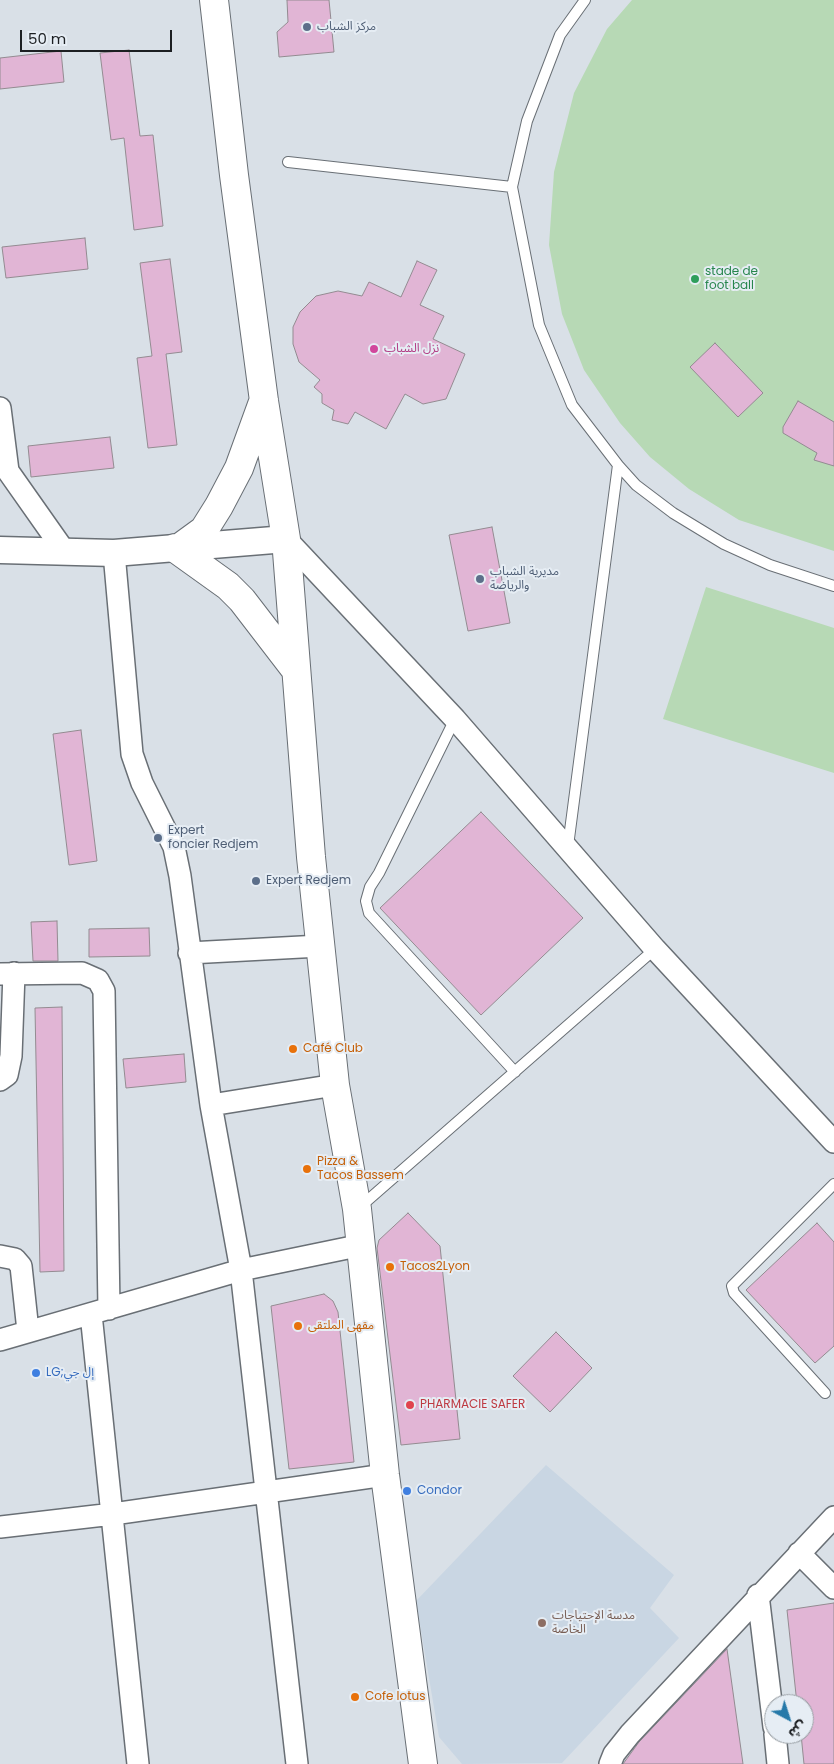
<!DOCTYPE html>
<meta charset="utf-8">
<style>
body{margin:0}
#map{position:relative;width:834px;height:1764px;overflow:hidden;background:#d9e0e7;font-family:Poppins,"Noto Sans Arabic",sans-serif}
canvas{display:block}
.north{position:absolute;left:764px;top:1694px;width:50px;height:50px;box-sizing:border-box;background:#e6edf4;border:1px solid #959ba0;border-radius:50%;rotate:140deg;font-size:14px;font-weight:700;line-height:20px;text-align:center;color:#1c1f22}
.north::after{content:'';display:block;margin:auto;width:18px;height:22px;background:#2679a9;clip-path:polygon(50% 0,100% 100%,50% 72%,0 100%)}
.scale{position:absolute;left:20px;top:30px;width:152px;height:22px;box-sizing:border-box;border:2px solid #1c1f22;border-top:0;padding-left:6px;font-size:15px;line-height:18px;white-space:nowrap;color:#1c1f22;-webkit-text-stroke:4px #e6edf4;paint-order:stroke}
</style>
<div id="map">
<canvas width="834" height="1764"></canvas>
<div class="north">ش</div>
<div class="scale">50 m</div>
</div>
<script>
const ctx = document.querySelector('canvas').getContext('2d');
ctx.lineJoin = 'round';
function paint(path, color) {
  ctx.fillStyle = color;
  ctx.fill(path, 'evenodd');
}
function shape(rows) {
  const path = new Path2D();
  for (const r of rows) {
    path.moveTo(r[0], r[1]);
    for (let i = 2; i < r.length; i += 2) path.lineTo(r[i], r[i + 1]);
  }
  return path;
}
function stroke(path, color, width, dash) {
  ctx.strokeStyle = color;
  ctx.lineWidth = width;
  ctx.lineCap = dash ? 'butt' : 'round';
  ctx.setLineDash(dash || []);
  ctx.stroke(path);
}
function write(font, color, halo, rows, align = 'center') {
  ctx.font = font + ' Poppins,"Noto Sans Arabic",sans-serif';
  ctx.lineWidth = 4;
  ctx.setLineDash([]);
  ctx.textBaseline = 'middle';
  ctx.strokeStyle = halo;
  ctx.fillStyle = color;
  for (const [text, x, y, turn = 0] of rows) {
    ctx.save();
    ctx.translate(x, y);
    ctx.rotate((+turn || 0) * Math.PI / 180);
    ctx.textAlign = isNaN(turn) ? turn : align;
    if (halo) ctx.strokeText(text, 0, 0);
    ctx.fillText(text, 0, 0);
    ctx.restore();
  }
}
const built = shape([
 [546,1465,674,1575,650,1608,679,1638,562,1763,462,1764,439,1737,416,1601]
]);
const green = shape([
 [632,0,834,0,834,551,739,520,689,489,650,457,620,423,584,370,562,314,549,245,554,172,574,93,607,29],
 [706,587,834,628,834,773,663,719]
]);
const building = shape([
 [287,0,329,0,334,52,279,57,277,32,288,22,287,0],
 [129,50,140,136,153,135,163,226,134,230,124,138,111,140,100,53,129,50],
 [61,51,64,82,0,89,0,58,61,51],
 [85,238,88,269,6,278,2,247,85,238],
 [170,259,182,352,166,354,177,445,148,448,137,358,152,356,140,263,170,259],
 [417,261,437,270,420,305,444,316,433,339,465,354,446,399,423,404,405,394,386,429,355,412,348,424,332,420,334,410,322,403,322,394,314,387,320,380,299,362,293,344,293,327,300,312,316,296,338,291,362,296,369,282,401,297,417,261],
 [715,343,763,393,738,417,690,367,715,343],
 [798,401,834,422,834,466,814,460,817,453,783,433,783,427,798,401],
 [110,437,114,468,31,477,28,446,110,437],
 [492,527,510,623,468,631,449,535,492,527],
 [81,730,97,861,69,865,53,734,81,730],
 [481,812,583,918,481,1015,380,908,481,812],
 [57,921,58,961,33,961,31,922,57,921],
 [149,928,150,956,89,957,89,929,149,928],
 [62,1007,64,1271,40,1272,35,1008,62,1007],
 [184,1054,186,1082,126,1088,123,1059,184,1054],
 [408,1213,440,1246,460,1439,401,1445,377,1248,379,1240,408,1213],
 [817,1223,834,1242,834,1346,815,1363,746,1290,817,1223],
 [324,1294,333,1301,338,1312,354,1462,289,1469,271,1306,324,1294],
 [556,1332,592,1368,550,1412,513,1376,556,1332],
 [834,1603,834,1764,804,1764,801,1734,804,1734,804,1704,797,1704,787,1610,834,1603],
 [727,1649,743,1764,623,1764,639,1742,727,1649]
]);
const service = shape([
 [585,0,560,35,527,121,512,187,539,325,572,405,618,465,636,485,673,513,724,544,770,565,834,586],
 [288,162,512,187],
 [455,719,379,873,370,887,366,901,369,913,515,1072],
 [568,846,618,465],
 [360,1207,655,949],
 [825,1393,734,1293,732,1286,834,1184]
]);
const minor = shape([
 [0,408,8,471,65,552],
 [286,539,455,719,655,949,834,1142],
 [114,553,132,754,142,783,174,847,180,876,211,1105,241,1270,297,1764],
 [189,953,320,946],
 [0,974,82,973,98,980,104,991,109,1309],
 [0,1080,7,1075,11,1056,14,973],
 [211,1105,335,1085],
 [0,1256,15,1259,21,1266,28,1331],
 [91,1314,138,1764],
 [0,1340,241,1270,362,1245],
 [0,1527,113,1514,385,1475],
 [799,1553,834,1588],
 [758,1595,774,1727],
 [775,1734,778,1764],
 [610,1764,614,1754,630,1734,834,1517]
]);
const tertiary = shape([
 [0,550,114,553,286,539]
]);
const secondary = shape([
 [214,0,234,175,264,401,286,539,311,857,335,1085,357,1209,385,1475,423,1764],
 [182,546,204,530,219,506,239,468,263,402],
 [175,548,228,586,242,600,295,669]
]);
const markers = [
 [307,27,5,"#5c6f8a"],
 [695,279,5,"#2e9e5b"],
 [374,349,5,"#d1479c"],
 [480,579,5,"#5c6f8a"],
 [158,838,5,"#5c6f8a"],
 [256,881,5,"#5c6f8a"],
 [293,1049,5,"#e8710a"],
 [307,1169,5,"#e8710a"],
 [390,1267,5,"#e8710a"],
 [298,1326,5,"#e8710a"],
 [36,1373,5,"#3f7fe0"],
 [410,1405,5,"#e0444e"],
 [407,1491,5,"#3f7fe0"],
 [542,1623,5,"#8d6e63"],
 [355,1697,5,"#e8710a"]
];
const serviceNames = [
 ["مركز الشباب",317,27],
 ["مديرية الشباب",490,572],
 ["والرياضة",490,586],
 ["Expert",168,831],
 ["foncier Redjem",168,845],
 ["Expert Redjem",266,881]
];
const leisureNames = [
 ["stade de",705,272],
 ["foot ball",705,286]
];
const hotelNames = [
 ["نزل الشباب",384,349]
];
const foodNames = [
 ["Café Club",303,1049],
 ["Pizza &",317,1162],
 ["Tacos Bassem",317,1176],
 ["Tacos2Lyon",400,1267],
 ["مقهى الملتقى",308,1326],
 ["Cofe lotus",365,1697]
];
const shopNames = [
 ["LG;إل جي",46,1373],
 ["Condor",417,1491]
];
const healthNames = [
 ["PHARMACIE SAFER",420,1405]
];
const educationNames = [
 ["مدسة الإحتياجات",552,1616],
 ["الخاصة",552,1630]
];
paint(built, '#c9d6e3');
paint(green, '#b7d9b5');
paint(building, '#e1b5d5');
stroke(building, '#938b91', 1);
stroke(service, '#696f75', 12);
stroke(minor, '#696f75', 24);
stroke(tertiary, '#696f75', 29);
stroke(secondary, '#696f75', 30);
stroke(service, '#fff', 10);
stroke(minor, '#fff', 21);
stroke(tertiary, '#fff', 26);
stroke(secondary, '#fff', 28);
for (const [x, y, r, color] of markers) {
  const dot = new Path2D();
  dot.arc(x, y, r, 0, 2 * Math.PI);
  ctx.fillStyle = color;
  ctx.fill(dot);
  stroke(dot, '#e6edf4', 2);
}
write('12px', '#4e5e75', '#e6edf4', serviceNames, 'left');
write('12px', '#27864d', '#e6edf4', leisureNames, 'left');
write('12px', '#b23c85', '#e6edf4', hotelNames, 'left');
write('12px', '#c56008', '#e6edf4', foodNames, 'left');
write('12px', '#366cbe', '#e6edf4', shopNames, 'left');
write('12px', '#be3a42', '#e6edf4', healthNames, 'left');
write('12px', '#785e54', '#e6edf4', educationNames, 'left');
</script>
